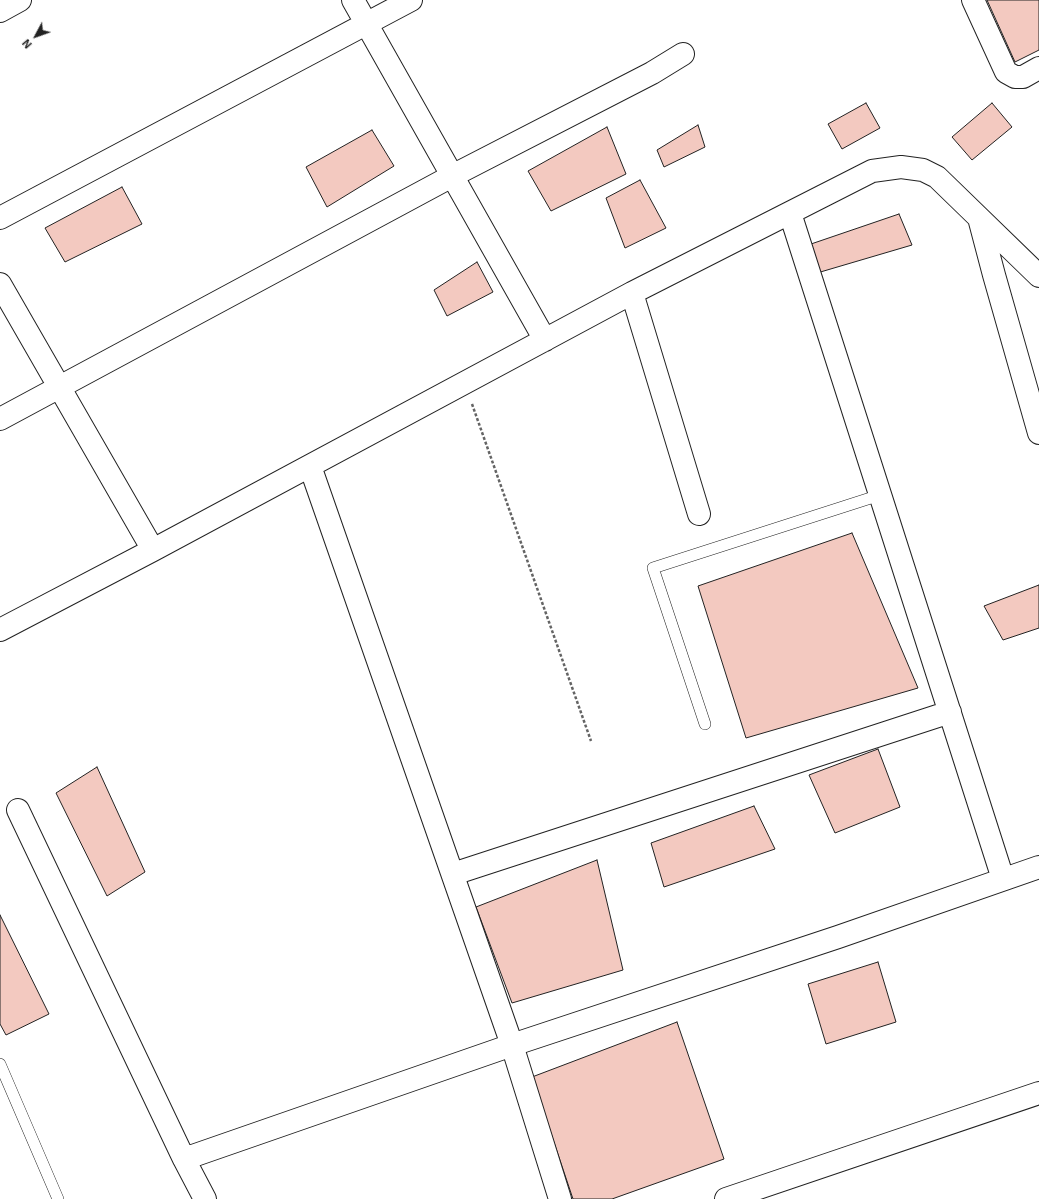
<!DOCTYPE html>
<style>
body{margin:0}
#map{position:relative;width:1039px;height:1199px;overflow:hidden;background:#fff;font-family:"Exo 2",sans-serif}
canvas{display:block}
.north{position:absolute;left:16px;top:16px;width:40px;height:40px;-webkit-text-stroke:3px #fff;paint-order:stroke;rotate:229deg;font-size:11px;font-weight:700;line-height:16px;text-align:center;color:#222}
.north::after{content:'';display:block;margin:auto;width:14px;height:18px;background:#222;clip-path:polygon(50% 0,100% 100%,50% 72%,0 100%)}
</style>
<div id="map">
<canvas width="1039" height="1199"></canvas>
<div class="north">N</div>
</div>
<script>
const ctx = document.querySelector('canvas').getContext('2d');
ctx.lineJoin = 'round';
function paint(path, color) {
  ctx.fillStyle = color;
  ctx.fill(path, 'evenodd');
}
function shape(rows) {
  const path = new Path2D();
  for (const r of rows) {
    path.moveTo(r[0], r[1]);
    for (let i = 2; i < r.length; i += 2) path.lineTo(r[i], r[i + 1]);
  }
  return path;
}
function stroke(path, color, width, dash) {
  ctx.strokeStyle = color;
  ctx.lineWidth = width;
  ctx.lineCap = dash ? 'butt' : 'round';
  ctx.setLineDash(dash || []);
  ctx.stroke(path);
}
const building = shape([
 [987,0,1039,0,1039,50,1015,62,987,0],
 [866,103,880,128,842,149,828,124,866,103],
 [992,103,1012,127,972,160,952,137,992,103],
 [698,125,705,147,664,167,657,150,698,125],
 [607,127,626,174,551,211,528,171,607,127],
 [372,130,394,166,327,207,306,167,372,130],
 [640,180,666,228,625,248,606,198,640,180],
 [122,187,142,224,65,262,45,228,122,187],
 [899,214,912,245,817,273,811,244,899,214],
 [477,262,493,292,447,316,434,290,477,262],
 [852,533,918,688,746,738,698,586,852,533],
 [1039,585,1039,628,1003,640,984,606,1039,585],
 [878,749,900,807,835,833,809,775,878,749],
 [97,767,145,872,107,896,56,793,97,767],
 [754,806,775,849,664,887,651,843,754,806],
 [597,860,623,970,512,1003,476,907,597,860],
 [0,915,49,1014,6,1035,0,1024,0,915],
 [878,962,896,1022,826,1044,808,984,878,962],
 [677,1022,724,1159,612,1199,573,1199,532,1077,677,1022]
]);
const path = shape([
 [472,404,591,741]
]);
const service = shape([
 [705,724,653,568,880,495],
 [0,1064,58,1199]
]);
const minor = shape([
 [353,0,545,340],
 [973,0,1006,72,1015,77,1023,77,1039,68],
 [0,11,20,0],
 [790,213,1003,879],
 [0,218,411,0],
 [979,218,994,275,1039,433],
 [0,284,153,550],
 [632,293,699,514],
 [0,419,452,176,652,73,683,54],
 [310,466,512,1045,560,1199],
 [0,630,153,550,632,293,872,171,901,167,923,170,937,177,1039,276],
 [18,810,184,1159,205,1199],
 [453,874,950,712],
 [184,1159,512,1045,838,937,1039,867],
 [726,1199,1039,1093]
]);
paint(building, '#f3c9c0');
stroke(building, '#222', 1);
stroke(service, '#222', 12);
stroke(minor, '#222', 24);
stroke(path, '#646464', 2.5, [3, 2]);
stroke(service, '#fff', 11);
stroke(minor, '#fff', 22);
</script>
